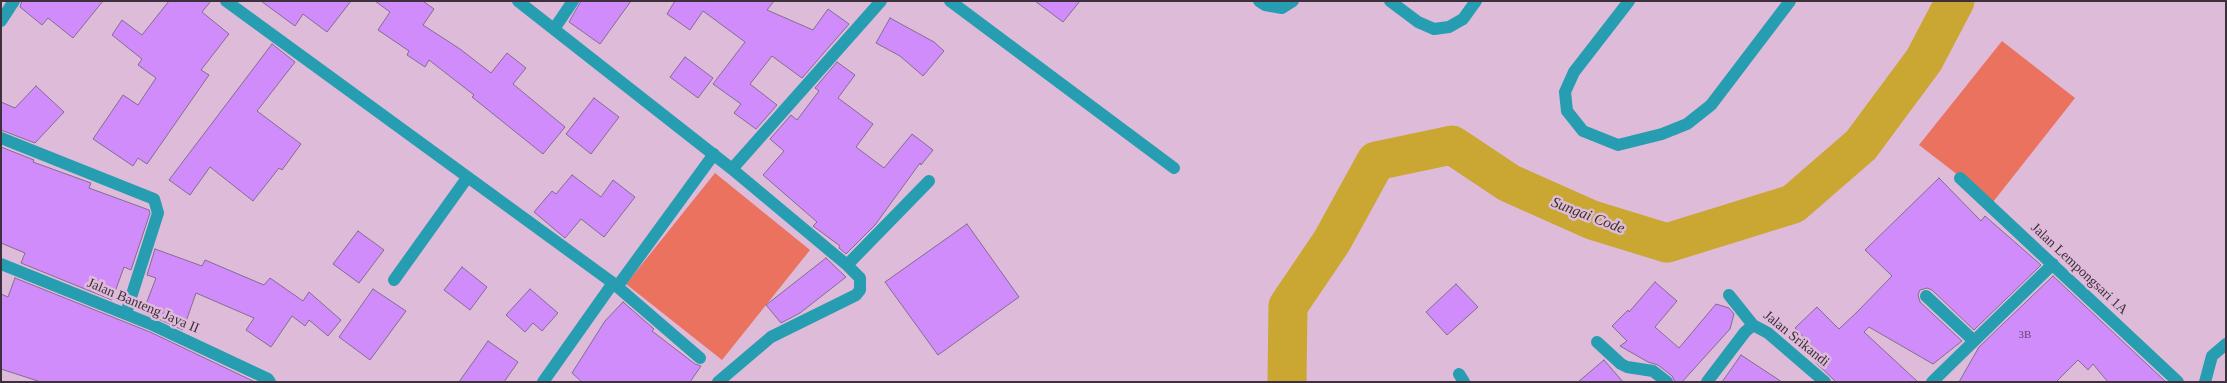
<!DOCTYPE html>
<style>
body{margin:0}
#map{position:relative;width:2227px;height:383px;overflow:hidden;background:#debbd9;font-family:Georgia,serif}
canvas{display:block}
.frame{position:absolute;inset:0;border:2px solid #3d2f3c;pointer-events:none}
</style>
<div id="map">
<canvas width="2227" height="383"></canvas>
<div class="frame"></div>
</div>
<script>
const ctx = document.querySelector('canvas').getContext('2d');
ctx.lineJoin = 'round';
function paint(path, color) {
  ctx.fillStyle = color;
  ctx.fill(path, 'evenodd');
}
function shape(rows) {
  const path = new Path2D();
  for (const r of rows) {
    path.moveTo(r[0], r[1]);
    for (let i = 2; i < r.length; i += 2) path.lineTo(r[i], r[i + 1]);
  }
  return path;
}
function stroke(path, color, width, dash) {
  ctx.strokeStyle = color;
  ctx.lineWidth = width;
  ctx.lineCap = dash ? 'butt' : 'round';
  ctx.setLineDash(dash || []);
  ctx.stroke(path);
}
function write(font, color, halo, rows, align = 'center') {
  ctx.font = font + ' Georgia,serif';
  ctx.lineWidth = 5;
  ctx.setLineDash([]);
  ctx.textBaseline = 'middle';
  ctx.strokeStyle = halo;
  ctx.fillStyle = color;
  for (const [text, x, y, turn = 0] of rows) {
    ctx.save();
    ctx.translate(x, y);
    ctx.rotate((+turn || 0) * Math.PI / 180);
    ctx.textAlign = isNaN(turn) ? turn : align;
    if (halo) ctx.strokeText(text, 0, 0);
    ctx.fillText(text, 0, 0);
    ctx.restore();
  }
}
const green = shape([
 [2002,41,2075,98,1993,202,1919,145],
 [715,173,810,250,722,360,626,284]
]);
const river = shape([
 [1287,382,1288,306,1332,241,1376,161,1452,145,1509,183,1592,220,1667,243,1793,204,1861,145,1924,60,1955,1]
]);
const building = shape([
 [22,1,103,1,73,38,48,18,42,25,20,7,22,1],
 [169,1,211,1,202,12,229,34,201,70,209,75,147,164,138,158,133,166,93,139,123,95,138,105,156,78,138,65,142,59,112,35,122,20,142,35,169,1],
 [261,1,351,1,327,32,303,14,295,26,261,1],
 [375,1,423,1,434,9,423,25,460,49,491,73,507,53,526,68,513,84,565,127,543,154,472,97,474,95,429,60,425,67,407,55,409,51,378,30,390,12,375,1],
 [581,1,631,1,600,44,569,22,581,1],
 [675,1,774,1,767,10,813,30,828,9,849,24,802,78,772,56,750,84,777,105,756,129,734,113,741,104,713,84,745,42,703,11,690,30,667,14,675,1],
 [1035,1,1080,1,1063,22,1035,1],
 [890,18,934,42,944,51,923,76,900,56,876,43,890,18],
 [272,44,295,62,257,111,301,144,282,170,279,168,253,201,210,167,190,195,169,180,272,44],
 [685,57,713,78,698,98,670,77,685,57],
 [837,62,855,75,838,98,873,124,856,147,884,168,912,134,933,150,921,165,920,163,875,225,846,254,839,248,840,246,813,226,817,222,763,175,784,151,770,139,791,115,797,120,819,91,815,88,837,62],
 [36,86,64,112,35,143,1,130,1,102,15,108,36,86],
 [594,98,619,117,591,154,566,134,594,98],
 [1,147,34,160,33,162,91,183,89,188,149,210,150,213,131,270,124,267,112,300,21,263,25,253,1,243,1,147],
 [572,175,601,197,613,180,635,197,604,237,581,219,565,238,534,212,552,191,556,194,572,175],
 [1939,178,1981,221,1985,216,2041,265,1974,330,1932,290,1927,288,1920,290,1918,295,1920,302,1962,341,1933,364,1869,327,1864,332,1918,382,1836,382,1809,356,1816,350,1795,328,1817,307,1839,329,1857,312,1892,276,1865,250,1939,178],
 [967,224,1019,297,938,355,885,282,967,224],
 [358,231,384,250,359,283,333,264,358,231],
 [155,249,202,266,205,260,264,285,270,278,303,301,309,292,341,320,328,336,309,320,305,326,292,316,271,347,246,330,254,318,196,293,183,330,143,312,156,278,147,275,155,249],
 [826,258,846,277,800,313,781,323,766,305,826,258],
 [462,267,487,287,470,310,444,290,462,267],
 [2053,276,2166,382,2108,382,2093,364,2088,370,2078,360,2056,382,1959,382,1979,347,2053,276],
 [15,278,150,332,255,382,41,382,1,369,1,294,8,297,15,278],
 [1655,282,1677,301,1655,327,1679,348,1716,304,1729,308,1734,314,1730,329,1682,382,1675,382,1672,376,1658,365,1648,362,1620,346,1627,341,1612,326,1628,310,1629,312,1655,282],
 [1456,284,1478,307,1447,335,1426,312,1456,284],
 [373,289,406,311,370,360,339,337,373,289],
 [530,289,558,313,542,331,533,323,525,332,506,315,530,289],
 [623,302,654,329,652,331,695,364,701,366,690,382,582,382,572,373,605,321,623,302],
 [488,341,518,362,504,382,459,382,488,341],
 [1741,355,1782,382,1722,382,1741,355],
 [1604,360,1623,382,1578,382,1604,360]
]);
const minor = shape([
 [226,1,613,283,700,358],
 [518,1,732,169,847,265,860,278,860,290,856,295,771,337,718,382],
 [950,1,1174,168],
 [1259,1,1265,5,1282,8,1293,1],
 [1390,1,1418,22,1434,29,1449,27,1463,19,1476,1],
 [1629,1,1574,72,1565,92,1567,111,1583,131,1618,145,1662,134,1687,124,1711,105,1790,1],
 [1,21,14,1],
 [554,29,573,1],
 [1,138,154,199,158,213,126,313],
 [732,169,881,1],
 [1960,178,2178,382],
 [1,264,153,325,268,379,270,382],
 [847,265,929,181],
 [394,280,467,178],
 [617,287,714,154],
 [1729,295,1753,325,1768,333,1825,382],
 [1926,296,1974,341],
 [1597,342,1621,364,1627,367,1653,371,1667,382],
 [1459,374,1464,382],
 [543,382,613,283],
 [1707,382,1745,332,1753,325],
 [1932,382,2053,264],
 [2205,382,2212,356,2226,344]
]);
const numberNames = [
 ["3B",2025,335]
];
const streetNames = [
 ["Jalan Lempongsari 1A",2079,269,43],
 ["Jalan Banteng Jaya II",143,306,23],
 ["Jalan Srikandi",1796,339,39]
];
const waterNames = [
 ["Sungai Code",1588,216,21]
];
paint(green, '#ea725e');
stroke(river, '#caa632', 39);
paint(building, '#d08cfb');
stroke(building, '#816d8f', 1);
stroke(minor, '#269db0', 12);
write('11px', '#62466c', null, numberNames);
write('14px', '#3d2f3c', '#debbd9', streetNames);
write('italic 15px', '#393119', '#debbd9', waterNames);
</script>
